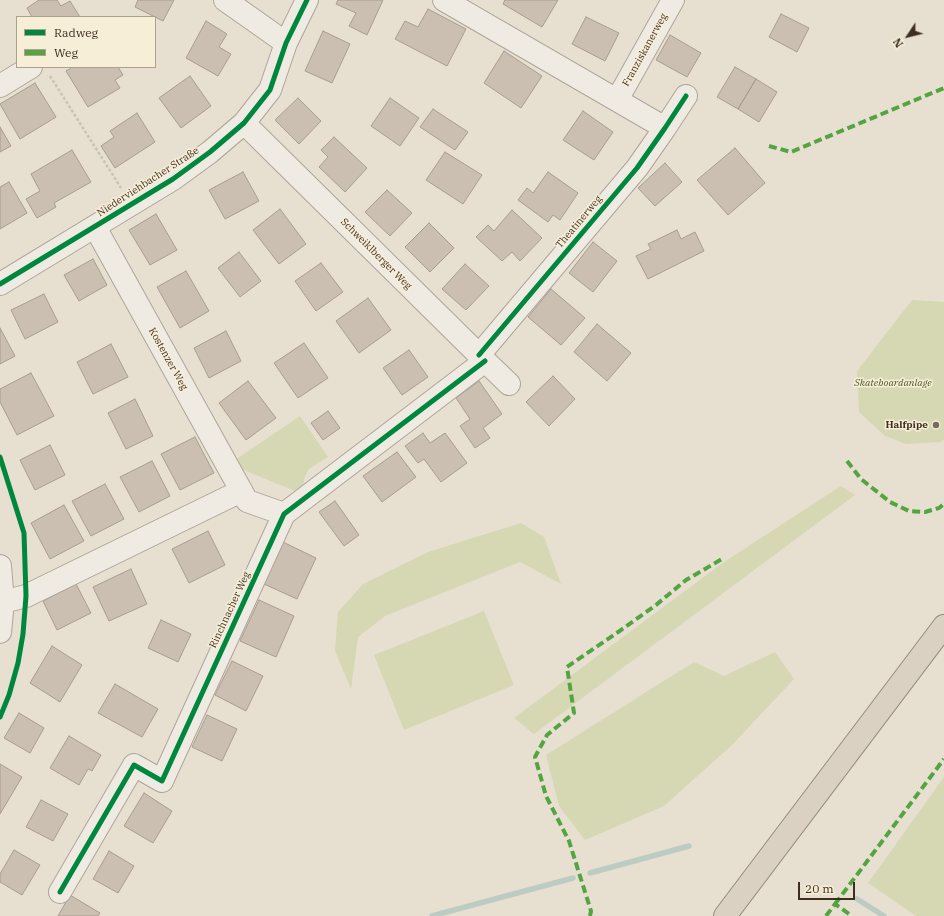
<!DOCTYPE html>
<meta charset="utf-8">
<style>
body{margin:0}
#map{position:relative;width:944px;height:916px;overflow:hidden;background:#e7e0d1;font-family:"IBM Plex Serif",serif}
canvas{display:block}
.legend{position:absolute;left:16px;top:16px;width:140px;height:52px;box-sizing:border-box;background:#f7eed8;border:1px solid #ada18e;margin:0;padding:5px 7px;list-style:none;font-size:12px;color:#3d2e20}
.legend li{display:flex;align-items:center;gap:8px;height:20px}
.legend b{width:20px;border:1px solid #ada18e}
.north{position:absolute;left:888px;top:16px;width:40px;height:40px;-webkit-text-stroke:3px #f7eed8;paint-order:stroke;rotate:235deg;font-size:11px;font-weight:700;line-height:16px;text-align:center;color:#3d2e20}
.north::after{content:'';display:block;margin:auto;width:14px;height:18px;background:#3d2e20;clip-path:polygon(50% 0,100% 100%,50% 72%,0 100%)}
.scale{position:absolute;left:798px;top:882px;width:57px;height:18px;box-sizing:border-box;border:2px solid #3d2e20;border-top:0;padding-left:5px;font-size:12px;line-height:14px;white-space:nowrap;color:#3d2e20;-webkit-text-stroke:3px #f7eed8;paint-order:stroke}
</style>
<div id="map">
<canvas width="944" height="916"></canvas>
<ul class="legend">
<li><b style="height:5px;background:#00873e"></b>Radweg</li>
<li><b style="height:5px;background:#54a441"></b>Weg</li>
</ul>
<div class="north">N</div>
<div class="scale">20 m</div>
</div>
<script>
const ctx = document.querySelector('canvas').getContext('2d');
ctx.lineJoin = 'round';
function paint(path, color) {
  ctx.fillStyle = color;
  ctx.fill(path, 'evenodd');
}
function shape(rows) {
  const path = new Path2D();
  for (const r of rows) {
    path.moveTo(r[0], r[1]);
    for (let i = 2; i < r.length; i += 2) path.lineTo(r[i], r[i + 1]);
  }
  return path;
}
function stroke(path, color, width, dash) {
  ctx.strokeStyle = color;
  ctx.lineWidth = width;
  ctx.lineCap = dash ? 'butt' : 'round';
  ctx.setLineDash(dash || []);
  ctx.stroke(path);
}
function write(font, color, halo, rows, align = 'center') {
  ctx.font = font + ' "IBM Plex Serif",serif';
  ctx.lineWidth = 3;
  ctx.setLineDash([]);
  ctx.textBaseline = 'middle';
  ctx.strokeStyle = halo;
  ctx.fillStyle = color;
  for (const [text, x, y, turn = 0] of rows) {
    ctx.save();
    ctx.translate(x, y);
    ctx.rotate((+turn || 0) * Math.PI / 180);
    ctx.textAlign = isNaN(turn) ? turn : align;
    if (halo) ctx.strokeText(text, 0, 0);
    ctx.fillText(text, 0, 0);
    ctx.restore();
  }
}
const green = shape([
 [912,300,944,302,944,439,941,442,906,444,885,436,859,412,857,371],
 [300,416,328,457,309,469,305,476,303,485,295,491,241,469,235,460],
 [841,486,855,495,534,734,514,718,724,562],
 [521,523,544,537,561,584,520,562,385,616,358,637,351,689,335,651,338,612,363,584,428,552],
 [484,611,514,685,404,730,374,655],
 [775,652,794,679,732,745,664,806,585,840,559,806,546,755,694,662,724,676],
 [944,777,944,916,916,916,868,883]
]);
const stream = shape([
 [590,873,689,846],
 [857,899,884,916],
 [432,916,573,878]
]);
const building = shape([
 [39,0,57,0,61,6,70,1,80,17,32,17,27,8,39,0],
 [138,0,174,0,163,21,135,7,138,0],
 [338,0,383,0,367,35,349,26,356,13,336,4,338,0],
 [505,0,558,0,542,27,503,4,505,0],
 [428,9,466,29,447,66,395,39,405,21,418,27,428,9],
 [781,14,809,28,797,52,769,37,781,14],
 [586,17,619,33,605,61,572,44,586,17],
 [206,21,227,34,219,47,231,54,218,76,186,58,206,21],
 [323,31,350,44,332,83,305,71,323,31],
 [670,35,701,53,687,77,656,60,670,35],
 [504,51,542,76,521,108,484,83,504,51],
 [70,67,118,67,123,75,115,80,120,88,88,107,66,71,71,68,70,67],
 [735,67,756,79,738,109,717,97,735,67],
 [190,76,211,106,181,128,159,98,190,76],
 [756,79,777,92,759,122,738,109,756,79],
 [35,83,56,117,20,139,0,104,35,83],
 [298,98,321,121,299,144,275,120,298,98],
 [390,98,419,118,400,146,371,126,390,98],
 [433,109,468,132,455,150,420,127,433,109],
 [583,111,613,132,594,160,563,140,583,111],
 [137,113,155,142,115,168,101,146,114,137,110,131,137,113],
 [0,127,11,146,0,152,0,127],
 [334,137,367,168,345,192,319,167,328,157,321,150,334,137],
 [735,148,765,183,728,215,697,180,735,148],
 [72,150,91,182,54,203,56,207,37,218,26,199,40,191,31,174,72,150],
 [445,152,482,175,463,204,426,180,445,152],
 [665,163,682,182,655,206,638,188,665,163],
 [243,172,259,201,225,219,209,190,243,172],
 [548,172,578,193,560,220,553,215,548,222,518,200,527,188,533,193,548,172],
 [9,182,27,213,0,229,0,187,9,182],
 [387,190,412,213,390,236,365,212,387,190],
 [280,209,306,244,279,264,253,230,280,209],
 [512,210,542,238,520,261,512,252,502,261,476,237,488,225,494,231,512,210],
 [156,214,177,250,150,265,129,230,156,214],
 [429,223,454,248,430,272,405,247,429,223],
 [677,230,681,239,695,232,704,251,648,279,636,256,651,249,648,244,677,230],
 [593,242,617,261,593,292,569,273,593,242],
 [239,252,261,281,240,297,218,268,239,252],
 [93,259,107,285,79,301,64,275,93,259],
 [321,263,343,292,316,311,295,281,321,263],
 [465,264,489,286,466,310,442,289,465,264],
 [186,271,209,311,180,328,157,287,186,271],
 [551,289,585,318,561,345,528,317,551,289],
 [44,294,58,322,25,339,11,310,44,294],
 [368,298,391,330,359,353,336,321,368,298],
 [597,324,631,353,607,381,574,352,597,324],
 [0,328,15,356,0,364,0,328],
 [226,331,241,361,209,378,194,348,226,331],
 [304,343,328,378,298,398,274,363,304,343],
 [111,344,128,377,93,394,77,362,111,344],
 [409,350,428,377,402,395,383,368,409,350],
 [31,373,54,416,17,435,0,402,0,389,31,373],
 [553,376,575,399,549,426,526,402,553,376],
 [248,381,276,418,246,440,219,403,248,381],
 [479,381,502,414,483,428,490,438,475,448,460,426,470,419,456,398,479,381],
 [135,399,153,436,126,449,108,413,135,399],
 [328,411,340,428,323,440,311,423,328,411],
 [423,433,430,443,445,433,467,463,441,482,424,459,418,463,405,446,423,433],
 [195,437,214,473,180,490,161,454,195,437],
 [50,445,65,475,35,490,20,460,50,445],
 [397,452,416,477,382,502,363,476,397,452],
 [152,461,170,496,139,512,120,477,152,461],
 [105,484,124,519,91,536,72,501,105,484],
 [335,501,359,535,344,546,319,512,335,501],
 [64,505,84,541,50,559,31,523,64,505],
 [208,531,225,565,189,583,172,549,208,531],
 [283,542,316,558,297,599,264,584,283,542],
 [131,569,147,604,109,621,93,587,131,569],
 [76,584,91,613,57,630,43,601,76,584],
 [259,600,294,616,276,657,240,641,259,600],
 [161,620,191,634,178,662,148,648,161,620],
 [52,646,82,665,60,702,30,683,52,646],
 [232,661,263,676,246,711,215,695,232,661],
 [115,684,158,709,142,737,98,713,115,684],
 [19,713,44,728,30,753,4,738,19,713],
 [207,715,237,729,222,761,192,747,207,715],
 [69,736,101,755,92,771,88,769,79,785,50,768,69,736],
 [0,764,22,777,0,814,0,764],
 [144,793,172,811,153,843,124,826,144,793],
 [41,800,68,814,53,841,26,827,41,800],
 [14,850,40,865,22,895,0,882,0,874,14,850],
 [109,851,134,866,118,893,93,879,109,851],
 [70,895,100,913,98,916,58,916,70,895]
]);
const path = shape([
 [50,76,121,188]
]);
const minor = shape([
 [225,0,286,43],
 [444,0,665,128],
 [0,86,31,67],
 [617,100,673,0],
 [244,123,479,355,509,384],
 [95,227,247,501,284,514],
 [0,284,173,179,210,152,244,123,270,90,286,43,307,0],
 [479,355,637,168,665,128,686,96],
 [0,566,3,602,0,632],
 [3,602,26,596,241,491],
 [60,892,134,765,162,781,284,514,485,361]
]);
const highway = shape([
 [725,916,944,626]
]);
const quiet = shape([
 [769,146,791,152,944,88],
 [847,461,861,479,890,502,909,511,925,512,939,508,944,504],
 [835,904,944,759],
 [590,916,591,911,569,841,546,796,535,757,547,735,574,713,567,667,621,630,656,605,686,580,722,559],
 [826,916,835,904,852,916]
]);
const cycleway = shape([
 [0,284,173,179,210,152,244,123,270,90,286,43,307,0],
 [479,355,637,168,665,128,686,96],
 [0,457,24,533,26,596,23,634,18,663,9,695,0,717],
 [60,892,134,765,162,781,284,514,485,361]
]);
const markers = [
 [936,425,4,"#786c5e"]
];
const streetNames = [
 ["Franziskanerweg",645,50,-61],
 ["Niederviehbacher Straße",148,182,-33],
 ["Theatinerweg",579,222,-50],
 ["Schweiklberger Weg",376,254,45],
 ["Kostenzer Weg",168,359,61],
 ["Rinchnacher Weg",230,610,-65]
];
const parkNames = [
 ["Skateboardanlage",893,383]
];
const poiNames = [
 ["Halfpipe",928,425]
];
paint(green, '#d6d7b3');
stroke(stream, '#bcccc2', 5.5);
paint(building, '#cbbfb2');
stroke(building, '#a89c90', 1);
stroke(minor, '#ada599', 24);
stroke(highway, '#928b80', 24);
stroke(path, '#c8c2b9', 2.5, [3, 2]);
stroke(minor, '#efebe3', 22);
stroke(highway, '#dad1c2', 22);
stroke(quiet, '#54a441', 4, [8, 4]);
stroke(cycleway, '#00873e', 5);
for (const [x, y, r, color] of markers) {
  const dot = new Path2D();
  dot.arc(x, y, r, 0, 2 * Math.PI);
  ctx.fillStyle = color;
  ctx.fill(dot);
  stroke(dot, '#f7eed8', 1.5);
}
write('10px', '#3d2e20', '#f7eed8', streetNames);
write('italic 10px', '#4d5a26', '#f7eed8', parkNames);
write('bold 10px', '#3d2e20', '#f7eed8', poiNames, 'right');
</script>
